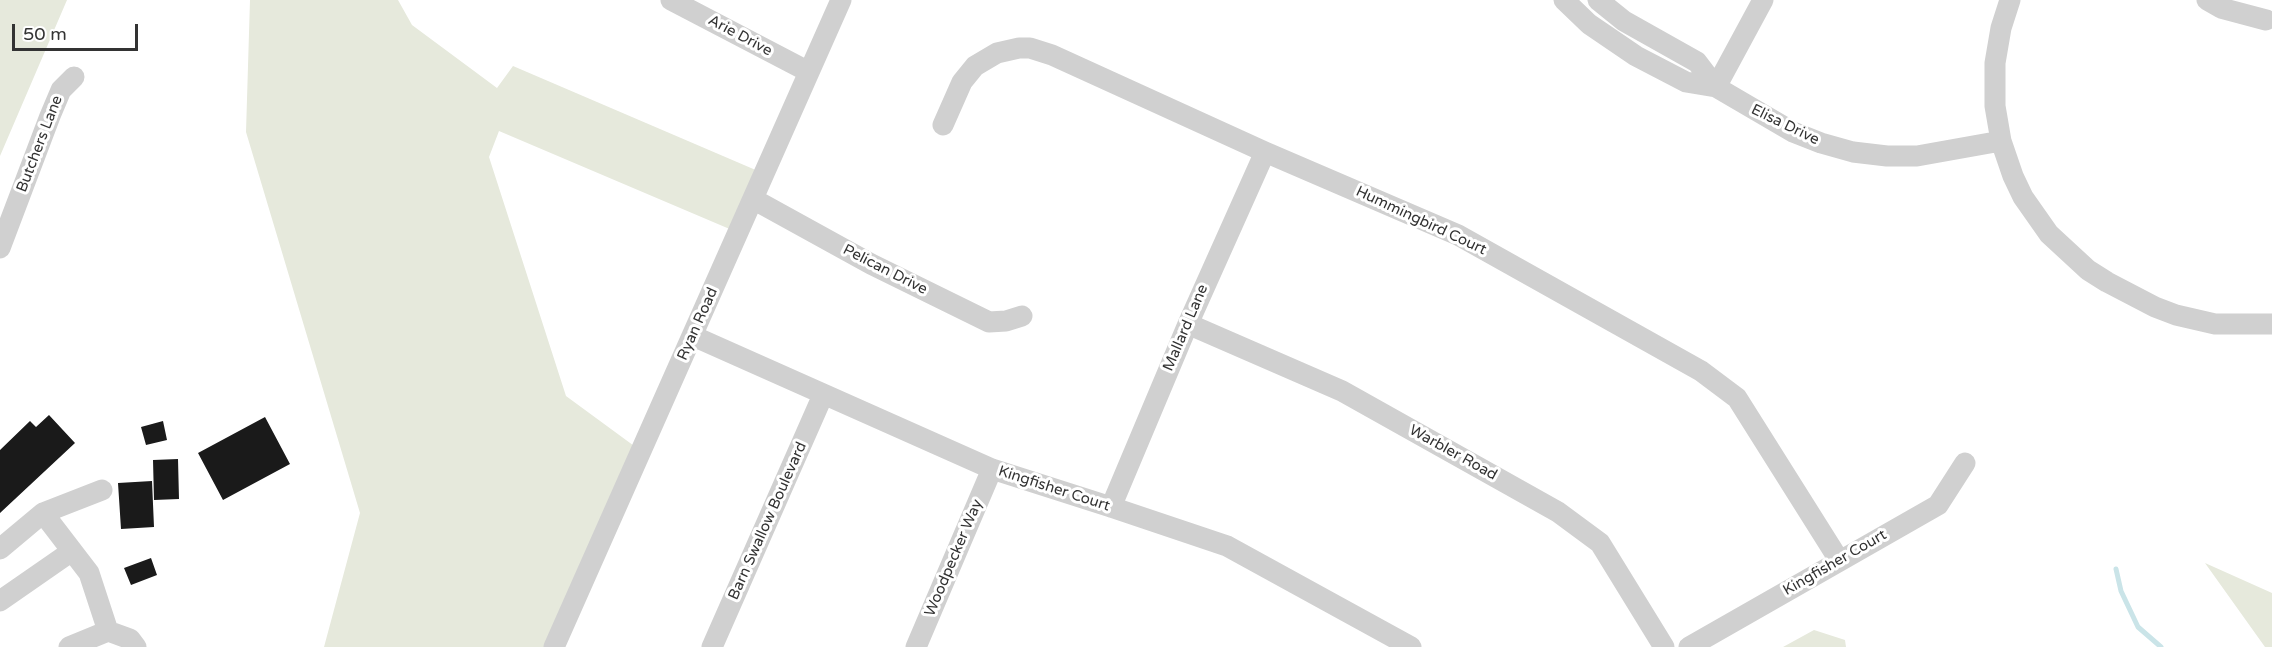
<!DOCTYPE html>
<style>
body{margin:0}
#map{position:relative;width:2272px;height:647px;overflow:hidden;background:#fff;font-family:"Varela Round",sans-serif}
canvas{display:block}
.scale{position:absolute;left:12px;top:24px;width:126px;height:27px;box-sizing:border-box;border:3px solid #333;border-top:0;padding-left:8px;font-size:18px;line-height:21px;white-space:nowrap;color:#333;-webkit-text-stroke:4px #fff;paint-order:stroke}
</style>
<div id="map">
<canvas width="2272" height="647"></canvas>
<div class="scale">50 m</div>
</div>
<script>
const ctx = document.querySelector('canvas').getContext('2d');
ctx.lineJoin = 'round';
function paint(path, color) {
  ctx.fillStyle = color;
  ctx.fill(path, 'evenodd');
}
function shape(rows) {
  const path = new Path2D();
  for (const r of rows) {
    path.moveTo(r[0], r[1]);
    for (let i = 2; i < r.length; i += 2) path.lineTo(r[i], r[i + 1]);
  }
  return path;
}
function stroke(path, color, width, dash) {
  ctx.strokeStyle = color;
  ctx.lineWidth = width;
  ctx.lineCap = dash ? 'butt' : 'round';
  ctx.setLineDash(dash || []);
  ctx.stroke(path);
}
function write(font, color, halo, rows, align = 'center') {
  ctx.font = font + ' "Varela Round",sans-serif';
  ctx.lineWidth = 6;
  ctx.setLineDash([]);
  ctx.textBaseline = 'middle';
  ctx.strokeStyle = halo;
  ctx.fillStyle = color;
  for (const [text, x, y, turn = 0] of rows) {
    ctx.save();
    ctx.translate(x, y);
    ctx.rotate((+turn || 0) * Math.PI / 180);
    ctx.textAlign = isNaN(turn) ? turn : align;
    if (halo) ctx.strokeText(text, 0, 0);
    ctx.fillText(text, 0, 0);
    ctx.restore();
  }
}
const green = shape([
 [0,0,67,0,0,156],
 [250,0,398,0,412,25,497,88,513,66,765,174,739,233,499,131,489,157,566,396,641,451,554,647,324,647,360,513,246,132],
 [2205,563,2272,593,2272,647,2265,647],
 [1814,630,1845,640,1846,647,1783,647]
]);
const stream = shape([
 [2116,569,2121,591,2138,627,2161,647]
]);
const building = shape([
 [49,415,75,443,0,513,0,450,30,421,36,427],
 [265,417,290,464,223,500,198,453],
 [163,421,167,440,146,445,141,427],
 [178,459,179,499,154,500,153,460],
 [152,481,154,527,121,529,118,483],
 [151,558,157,575,131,585,124,568]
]);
const minor = shape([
 [671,0,809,72],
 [1564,0,1589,24,1636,56,1686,82,1716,87],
 [1598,0,1624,21,1697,62,1716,87,1793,132,1821,143,1853,152,1887,156,1917,156,2001,141],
 [2010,0,2001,28,1995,63,1995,106,2001,141,2013,176,2023,197,2049,234,2088,270,2107,282,2155,307,2176,315,2215,324,2272,324],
 [2207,0,2221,8,2266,20],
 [1716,87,1763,0],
 [943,125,962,82,975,66,997,53,1019,48,1030,48,1052,55,1265,152,1458,235,1701,371,1737,398,1839,560],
 [753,199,871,264,989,322,1006,321,1022,316],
 [0,248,50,116,61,90,74,77],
 [1188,324,1342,391,1558,512,1600,543,1664,647],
 [693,336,992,469,1111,507,1227,546,1411,647],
 [1111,507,1188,324,1265,152],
 [43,513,102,490],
 [0,549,43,513,89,573,108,631],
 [0,601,72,551],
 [69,647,108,631,130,639,136,647],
 [554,647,841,0],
 [712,647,823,395],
 [916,647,992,469],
 [1689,647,1938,505,1965,463]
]);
const streetNames = [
 ["Arie Drive",740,36,28],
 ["Elisa Drive",1785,125,26],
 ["Butchers Lane",40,144,-69],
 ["Hummingbird Court",1421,221,25],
 ["Pelican Drive",885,270,27],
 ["Ryan Road",698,324,-66],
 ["Mallard Lane",1186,328,-67],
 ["Warbler Road",1453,453,29],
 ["Kingfisher Court",1054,489,18],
 ["Barn Swallow Boulevard",768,521,-66],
 ["Woodpecker Way",954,558,-67],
 ["Kingfisher Court",1835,563,-30]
];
paint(green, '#e6e9dc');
stroke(stream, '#cae4e8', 5);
paint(building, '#1a1a1a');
stroke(minor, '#d0d0d0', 21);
write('15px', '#333', '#fff', streetNames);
</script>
